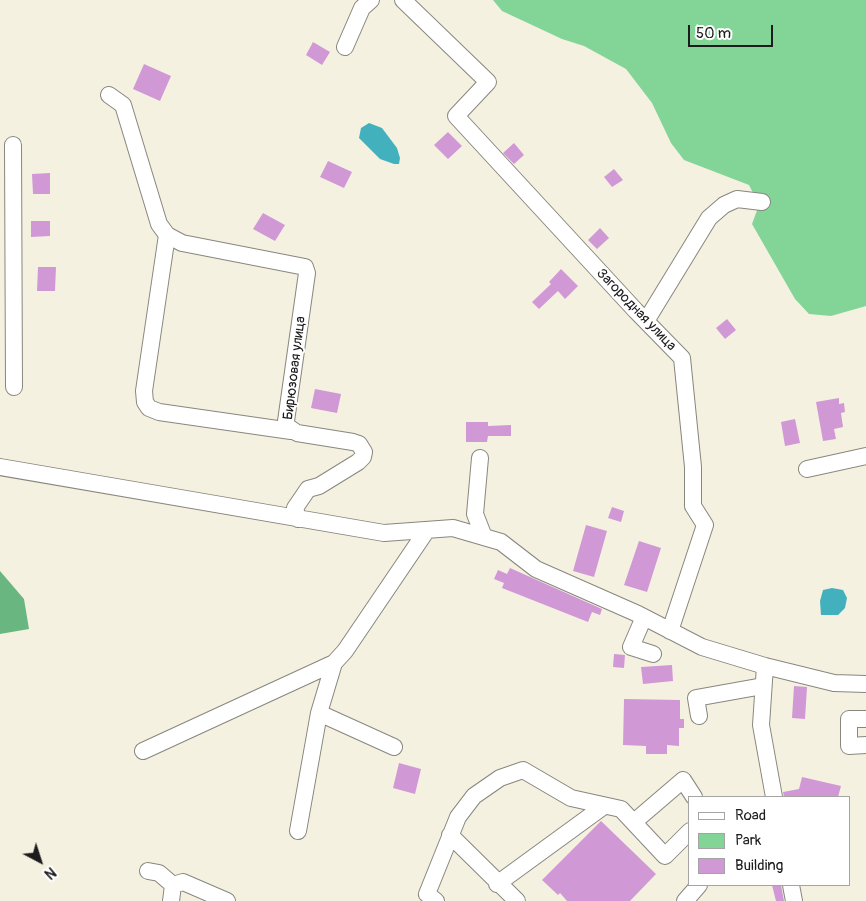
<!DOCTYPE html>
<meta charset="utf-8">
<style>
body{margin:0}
#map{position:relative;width:866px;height:901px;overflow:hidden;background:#f5f1e1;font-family:Pangolin,sans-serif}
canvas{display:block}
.legend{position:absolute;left:688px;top:796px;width:162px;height:90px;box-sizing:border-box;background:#fff;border:1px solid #a4a4a4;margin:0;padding:6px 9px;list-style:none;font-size:15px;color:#1c1c1c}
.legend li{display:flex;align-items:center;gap:10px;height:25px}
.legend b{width:25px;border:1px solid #a4a4a4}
.north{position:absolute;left:15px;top:836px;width:50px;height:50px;-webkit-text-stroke:4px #fff;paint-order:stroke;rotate:140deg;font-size:14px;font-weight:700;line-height:20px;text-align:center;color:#1c1c1c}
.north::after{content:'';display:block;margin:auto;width:18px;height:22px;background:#1c1c1c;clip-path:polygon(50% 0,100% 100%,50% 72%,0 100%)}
.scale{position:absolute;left:688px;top:25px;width:85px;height:22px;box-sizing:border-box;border:2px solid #1c1c1c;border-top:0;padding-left:6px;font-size:15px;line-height:18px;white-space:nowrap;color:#1c1c1c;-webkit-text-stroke:4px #fff;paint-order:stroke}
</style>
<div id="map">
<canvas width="866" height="901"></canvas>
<ul class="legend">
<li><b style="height:6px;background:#fff"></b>Road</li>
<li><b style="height:14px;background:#83d597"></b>Park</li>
<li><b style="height:14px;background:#d198d6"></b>Building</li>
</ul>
<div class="north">N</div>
<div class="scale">50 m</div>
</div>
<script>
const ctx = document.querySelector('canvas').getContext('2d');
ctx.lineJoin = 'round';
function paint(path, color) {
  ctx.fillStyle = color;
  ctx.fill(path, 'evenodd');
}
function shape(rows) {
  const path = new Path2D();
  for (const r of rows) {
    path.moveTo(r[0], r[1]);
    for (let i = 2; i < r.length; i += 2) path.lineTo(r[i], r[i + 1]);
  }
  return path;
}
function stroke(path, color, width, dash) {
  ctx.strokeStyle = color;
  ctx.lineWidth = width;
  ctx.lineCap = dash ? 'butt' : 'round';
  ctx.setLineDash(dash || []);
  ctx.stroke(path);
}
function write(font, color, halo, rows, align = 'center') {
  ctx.font = font + ' Pangolin,sans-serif';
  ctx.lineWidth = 4;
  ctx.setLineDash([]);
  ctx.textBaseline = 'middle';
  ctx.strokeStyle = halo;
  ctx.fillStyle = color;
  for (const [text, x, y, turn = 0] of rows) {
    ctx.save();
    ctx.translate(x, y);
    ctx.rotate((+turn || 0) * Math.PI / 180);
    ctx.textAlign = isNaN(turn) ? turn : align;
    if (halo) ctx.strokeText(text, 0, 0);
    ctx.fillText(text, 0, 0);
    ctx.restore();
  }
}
const green = shape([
 [493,0,866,0,866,306,831,316,809,314,795,299,752,224,759,205,749,185,684,160,671,143,652,103,626,69,584,46,562,39,502,11]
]);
const forest = shape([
 [0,571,24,599,29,629,0,634]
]);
const water = shape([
 [369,123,382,128,397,148,400,158,399,164,394,164,380,159,359,138,361,128],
 [832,588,843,590,847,598,845,608,838,615,821,615,820,601,823,590]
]);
const building = shape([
 [313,42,330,52,322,65,306,55],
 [144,64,171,76,160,101,133,89],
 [448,132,462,146,448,159,434,145],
 [514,143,524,155,514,164,503,153],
 [328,161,352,172,344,188,320,177],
 [614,169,623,180,612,187,604,177],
 [50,173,50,194,33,194,32,174],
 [263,213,285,225,275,241,253,229],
 [31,221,50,221,50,236,31,237],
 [600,228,609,238,597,249,588,240],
 [38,267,56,267,55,291,37,291],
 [561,269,578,286,565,299,558,291,539,309,532,302,551,284,549,282],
 [727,319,736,330,725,339,716,328],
 [315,389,341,394,337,413,311,408],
 [839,398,839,404,844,403,845,412,841,413,843,427,834,429,836,439,823,441,816,402],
 [795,419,800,443,785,446,781,422],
 [466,422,488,422,488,426,511,425,511,436,488,436,487,442,466,442],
 [612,507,624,511,621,522,608,518],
 [586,525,607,531,594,577,573,571],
 [639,541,661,548,647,592,624,585],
 [510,568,602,609,600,615,592,612,588,622,502,588,504,583,494,579,498,570,507,574],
 [614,654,625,655,624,668,613,667],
 [672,665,673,681,643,684,641,667],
 [794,686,807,687,805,719,792,718],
 [624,699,680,700,680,719,684,719,684,728,679,728,679,746,667,745,667,754,646,754,646,746,623,745],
 [399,763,421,769,415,794,393,788],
 [802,777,841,786,838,797,784,797,783,792,799,789],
 [601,821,656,874,630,901,567,901,560,893,558,895,542,880],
 [772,885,781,885,784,901,776,901]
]);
const minor = shape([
 [403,0,488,82,456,116,636,311,682,358,693,467,693,506,705,525,670,631],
 [345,47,362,8,371,0],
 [109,95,123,105,159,224,167,235,182,243,305,267,307,273,286,421,287,426,297,433,353,442,359,444,364,452,363,457,358,462,319,486,308,489,295,508,298,519],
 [13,145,14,387],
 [167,235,144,391,145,402,149,408,159,412,291,431],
 [646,321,709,218,724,205,737,199,762,202],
 [480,458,475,514,484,537],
 [0,467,384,533,453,528,501,542,536,569,638,614,702,647,765,666,834,683,866,684],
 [807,469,866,456],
 [644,617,631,647,653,654],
 [765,666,761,725,774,797],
 [319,713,394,747],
 [699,716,696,698,763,686],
 [866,719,849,719,849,746,866,745],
 [143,751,334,663],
 [634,822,683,780,694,797],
 [298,831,319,713,334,663,345,651,427,530],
 [450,835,517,901],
 [148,871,159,873,173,885],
 [497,884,604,806],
 [791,885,794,901],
 [171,901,173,885,183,882,227,901],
 [436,901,427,894,458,817,474,796,500,778,523,770,571,798,621,809,665,856,690,831],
 [685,901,699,885]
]);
const streetNames = [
 ["Загородная улица",636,310,46],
 ["Бирюзовая улица",295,368,-83]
];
paint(green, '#83d597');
paint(forest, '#6ab680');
paint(water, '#42b1bd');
paint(building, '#d198d6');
stroke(minor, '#88867e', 18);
stroke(minor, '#fff', 16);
write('14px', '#1c1c1c', '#fff', streetNames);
</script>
